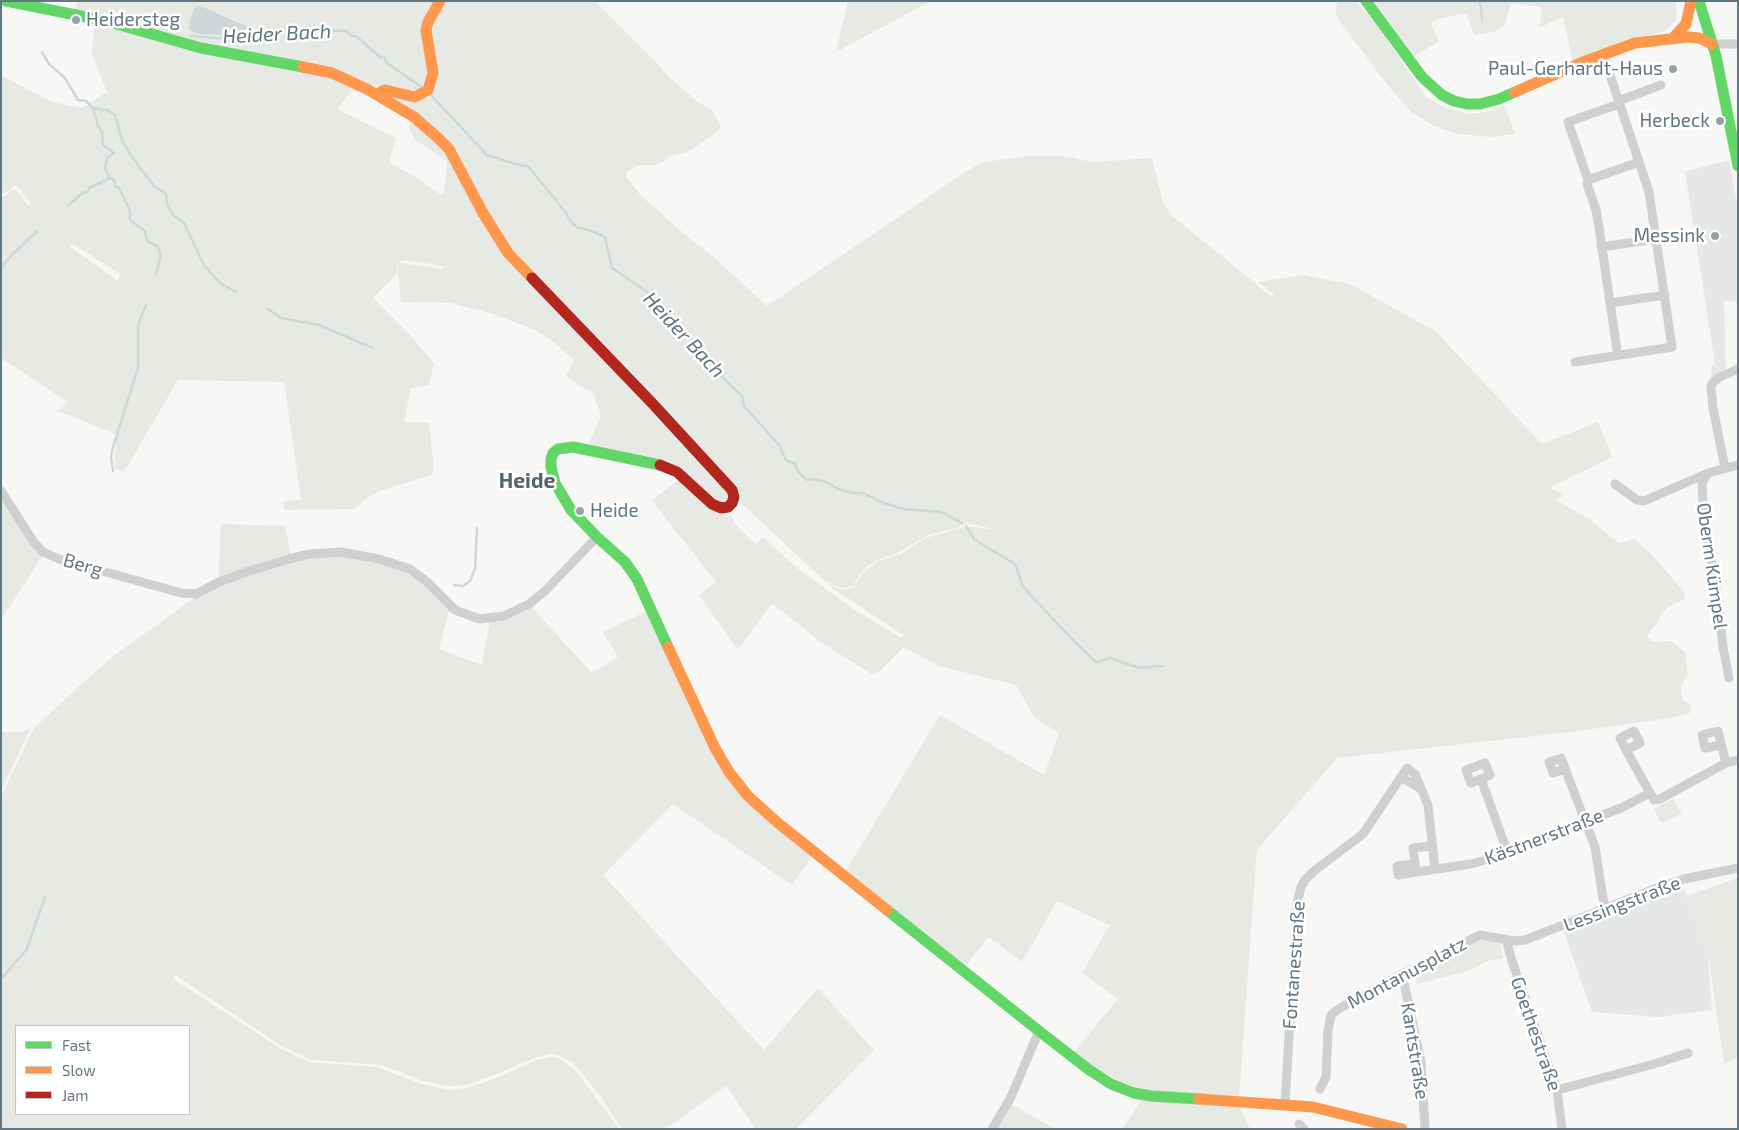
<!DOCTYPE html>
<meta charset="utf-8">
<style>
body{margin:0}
#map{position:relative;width:1739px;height:1130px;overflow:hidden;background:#f7f7f6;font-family:"Exo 2",sans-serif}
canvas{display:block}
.frame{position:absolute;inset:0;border:2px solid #617781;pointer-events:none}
.legend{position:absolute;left:15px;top:1025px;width:175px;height:90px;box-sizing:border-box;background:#fff;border:1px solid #c0c9cd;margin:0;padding:6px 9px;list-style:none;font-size:15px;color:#617781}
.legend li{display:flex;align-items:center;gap:10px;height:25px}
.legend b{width:25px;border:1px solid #c0c9cd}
</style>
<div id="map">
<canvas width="1739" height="1130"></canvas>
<div class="frame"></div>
<ul class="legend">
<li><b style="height:6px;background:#63d668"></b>Fast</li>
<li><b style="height:6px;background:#ff974d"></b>Slow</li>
<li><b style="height:6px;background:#b3261e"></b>Jam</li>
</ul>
</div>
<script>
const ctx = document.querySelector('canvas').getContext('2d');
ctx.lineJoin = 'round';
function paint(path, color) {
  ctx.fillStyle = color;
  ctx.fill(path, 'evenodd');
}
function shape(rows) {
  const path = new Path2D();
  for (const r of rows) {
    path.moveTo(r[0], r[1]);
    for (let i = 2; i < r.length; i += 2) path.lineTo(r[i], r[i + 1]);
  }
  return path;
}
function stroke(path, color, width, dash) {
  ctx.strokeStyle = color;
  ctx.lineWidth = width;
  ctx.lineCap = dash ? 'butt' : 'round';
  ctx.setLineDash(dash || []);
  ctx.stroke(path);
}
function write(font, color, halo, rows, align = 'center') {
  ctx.font = font + ' "Exo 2",sans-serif';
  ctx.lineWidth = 5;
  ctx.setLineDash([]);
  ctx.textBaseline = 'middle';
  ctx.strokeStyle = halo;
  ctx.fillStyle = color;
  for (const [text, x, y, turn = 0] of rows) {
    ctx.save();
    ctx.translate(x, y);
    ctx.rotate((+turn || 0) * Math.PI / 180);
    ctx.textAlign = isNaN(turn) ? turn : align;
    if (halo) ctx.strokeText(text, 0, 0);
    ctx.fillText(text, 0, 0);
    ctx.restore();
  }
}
const built = shape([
 [1729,160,1738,209,1738,302,1724,301,1726,372,1710,383,1712,366,1715,364,1686,178,1684,172],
 [1683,887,1708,954,1712,1010,1658,1017,1592,1012,1564,932]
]);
const green = shape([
 [78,1,437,1,429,16,431,66,423,93,382,88,333,70,196,44,75,10],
 [201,6,237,21,251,28,222,35,200,34],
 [440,1,595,1,660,66,667,75,699,103,711,109,721,126,717,132,688,152,669,156,663,162,654,165,639,165,627,172,626,176,641,196,695,243,716,259,767,306,965,172,983,162,1031,156,1061,156,1093,162,1152,158,1163,203,1171,215,1272,297,1274,295,1258,282,1302,275,1350,284,1435,331,1542,444,1598,422,1612,457,1549,488,1564,494,1556,500,1589,519,1619,543,1635,539,1654,557,1685,593,1684,599,1667,608,1661,614,1656,625,1647,635,1652,642,1671,641,1685,652,1688,675,1681,685,1682,699,1691,705,1690,713,1670,718,1563,733,1337,758,1257,850,1239,1098,1152,1092,1120,1082,1073,1053,1118,999,1082,973,1110,925,1057,901,1022,962,988,937,965,967,845,872,940,715,1044,775,1059,733,1035,718,1016,685,938,666,904,647,880,671,872,674,822,643,772,603,738,650,699,595,716,582,652,501,680,478,717,512,725,517,731,516,735,524,756,545,763,537,797,568,849,606,902,639,902,636,905,636,828,585,842,590,853,588,861,575,878,561,901,554,919,542,929,537,967,526,998,530,967,523,957,528,928,535,900,552,877,560,868,566,860,574,853,586,843,588,834,586,824,580,742,504,741,496,738,488,720,472,729,498,724,502,719,502,686,475,597,448,589,443,601,415,594,395,566,376,574,360,552,341,535,330,493,314,451,303,401,302,398,272,398,267,401,263,442,269,443,266,406,260,400,261,397,267,397,273,373,298,412,337,434,364,429,385,411,388,404,422,429,423,434,467,432,475,379,491,367,498,354,509,284,510,283,501,301,500,284,382,178,380,124,472,115,469,116,434,58,411,68,402,1,358,1,198,15,189,28,205,31,204,16,185,1,195,1,75,52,102,82,108,107,92,92,54,94,24,317,72,371,94,352,91,337,109,396,138,389,162,415,177,441,195,444,192,447,161,414,139,408,126,417,121,377,94,409,96,428,90,426,37],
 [73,244,120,274,118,281,69,246],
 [848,1,931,1,836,52],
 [1337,1,1355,1,1374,21,1427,98,1447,108,1469,114,1486,112,1505,106,1515,134,1490,137,1459,134,1434,126,1411,112,1389,87,1341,23,1336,15],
 [1372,1,1675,1,1677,13,1675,21,1664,32,1639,37,1573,63,1563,17,1539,28,1542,13,1540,7,1511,3,1506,21,1503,27,1496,31,1474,35,1467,15,1461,14,1436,20,1431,24,1439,41,1413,57,1383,12],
 [1,495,43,555,1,620],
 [221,524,285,526,291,555,218,581],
 [331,553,408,570,450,608,439,649,482,665,490,620,530,605,592,673,618,657,603,632,649,610,717,758,813,855,792,885,673,804,603,875,764,1050,818,988,874,1050,796,1129,756,1129,726,1086,665,1129,622,1129,601,1097,577,1067,567,1059,557,1055,551,1054,537,1057,489,1077,466,1085,450,1086,423,1081,382,1065,311,1060,280,1045,175,975,173,979,280,1048,309,1062,377,1067,421,1084,451,1090,466,1088,489,1081,537,1060,550,1057,557,1057,575,1070,619,1129,1,1129,1,797,34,728,88,678,111,658,194,598,249,572],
 [16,1026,189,1026,189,1114,16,1114],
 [30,729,6,781,1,792,1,732,20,732],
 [1673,799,1682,814,1661,823,1654,809],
 [1738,878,1738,1058,1724,1064,1708,954,1686,896],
 [1488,940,1500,944,1503,959,1490,960,1468,971,1417,984,1415,971,1478,941],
 [1142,1100,1239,1106,1250,1129,1122,1129],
 [1010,1103,1055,1129,995,1129]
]);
const water = shape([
 [197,6,201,6,251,28,222,35,200,34,192,32,189,29,190,21,194,10]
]);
const stream = shape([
 [1480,1,1482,20],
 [191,36,218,38,280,29,346,31,352,36,356,36,381,58,384,57,387,63,423,88],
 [42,52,49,64,65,78,78,100,86,101,93,108,107,110,115,115,122,140,130,154,154,186,166,194,167,204,174,216,184,223,204,265,220,283,236,292],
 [429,93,487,155,519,165,528,166,566,213,571,222,577,227,592,231,605,237,612,268,656,298,689,335,718,373,742,396,744,406,779,445,786,460,795,464,798,472,807,480,810,479,826,482,838,489,852,493,863,493,881,502,904,509,941,512,962,523],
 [110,178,114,180,115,186,119,188,128,206,130,211,130,220,145,231,146,237,148,241,158,247,161,256,156,274],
 [69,205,82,193,88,192,89,188,110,178,105,169,107,158,114,153,103,145,102,132,98,126,93,108],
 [1,268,13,254,37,231],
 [268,309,281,318,319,325,373,348],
 [113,471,111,457,113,447,138,368,138,329,139,322,146,305],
 [966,526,975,540,1015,564,1023,587,1072,639,1096,662,1111,658,1139,668,1163,666],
 [454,585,463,586,470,581,475,569,477,528],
 [1,979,27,949,45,897]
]);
const street = shape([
 [1712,44,1738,44],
 [1618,101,1661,85],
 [1619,104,1568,122,1588,180,1639,162],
 [1588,180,1587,184,1596,210,1599,227,1617,350],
 [1601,247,1657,239],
 [1610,303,1665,295],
 [1575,362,1672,347,1649,192,1603,54],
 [1725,468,1713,408,1711,387,1713,382,1720,377,1738,369],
 [1708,473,1702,483,1704,519,1716,586,1723,647,1729,678],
 [1615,484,1637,500,1644,501,1708,473,1738,465],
 [1,491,33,541,43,552,59,559,181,593,196,594,219,582,249,571,289,559,310,554,341,552,379,559,410,569,426,581,455,610,479,619,504,616,529,604,545,591,597,537],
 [1721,745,1705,748,1702,735,1718,731,1726,763],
 [1626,750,1640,743,1634,731,1620,738,1626,750,1650,793,1654,800,1660,799,1726,763,1738,760],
 [1565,769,1553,773,1549,762,1561,758,1595,847,1603,898,1606,909],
 [1401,777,1421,789],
 [1481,779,1471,783,1466,770,1485,763,1490,775,1481,779,1507,851],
 [1415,864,1413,848,1432,846],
 [1416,872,1415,864,1397,866,1398,875,1416,872,1471,864,1486,860,1621,808,1650,793],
 [1506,939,1512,961,1557,1090,1562,1129],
 [1402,974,1421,1061,1425,1129],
 [1320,1089,1326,1077,1328,1031,1331,1015,1340,1008,1402,974,1480,935,1515,941,1525,940,1662,886,1684,879,1738,868],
 [1557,1090,1654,1064,1688,1053],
 [1285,1104,1295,938,1297,903,1301,887,1305,880,1314,871,1363,834,1407,768,1415,774,1428,805,1435,869],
 [1299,1124,1304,1129],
 [992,1129,1010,1099,1039,1031]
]);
const fast = shape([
 [6,1,106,21,201,48,303,67],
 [1366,1,1422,77,1442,95,1454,101,1467,104,1480,104,1499,99,1515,92],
 [1699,1,1716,56,1738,166],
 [660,465,573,447,558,449,553,453,551,459,551,467,555,483,571,510,597,537,625,562,637,579,668,647],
 [887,910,1039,1031,1088,1069,1111,1084,1134,1093,1151,1096,1199,1099]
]);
const slow = shape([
 [1673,38,1686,24,1691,1],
 [303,67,332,73,367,89,414,117,438,138,449,149,483,213,508,253,532,278],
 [1515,92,1583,62,1635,43,1688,37,1699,38,1712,44],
 [377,94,385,90,415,97,428,90,433,73,426,30,428,22,440,1],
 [668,647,715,748,729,772,748,796,778,823,887,910],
 [1199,1099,1313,1107,1402,1129]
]);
const jam = shape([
 [532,278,652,403,732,490,734,497,732,503,728,507,721,508,712,504,677,472,660,465]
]);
const markers = [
 [76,20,5,"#96a4aa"],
 [1673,69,5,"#96a4aa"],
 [1720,121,5,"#96a4aa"],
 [1715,236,5,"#96a4aa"],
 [580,511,5,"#96a4aa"]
];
const poiNames = [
 ["Heidersteg",86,20,"left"],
 ["Paul-Gerhardt-Haus",1663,69],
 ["Herbeck",1710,121],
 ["Messink",1705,236],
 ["Heide",590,511,"left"]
];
const streetNames = [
 ["Berg",83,565,16],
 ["Oberm Kümpel",1712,566,82],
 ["Kästnerstraße",1544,837,-21],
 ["Lessingstraße",1622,904,-21],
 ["Fontanestraße",1294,965,-86],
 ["Montanusplatz",1407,973,-28],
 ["Goethestraße",1536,1034,71],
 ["Kantstraße",1415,1051,81]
];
const waterNames = [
 ["Heider Bach",277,34,-3],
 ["Heider Bach",684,335,47]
];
const quarterNames = [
 ["Heide",527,481]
];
paint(built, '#e6e7e7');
paint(green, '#e7eae4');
paint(water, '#ced8d9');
stroke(stream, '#ced8d9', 2.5);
stroke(street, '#ced0d1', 9);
stroke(fast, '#63d668', 11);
stroke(slow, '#ff974d', 11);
stroke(jam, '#b3261e', 11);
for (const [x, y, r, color] of markers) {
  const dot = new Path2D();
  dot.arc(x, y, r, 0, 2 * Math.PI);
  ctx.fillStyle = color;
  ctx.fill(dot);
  stroke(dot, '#fff', 2);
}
write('19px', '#617781', '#fff', poiNames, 'right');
write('19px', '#617781', '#fff', streetNames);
write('italic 20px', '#5c767c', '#fff', waterNames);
write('bold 21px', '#54646c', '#fff', quarterNames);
</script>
